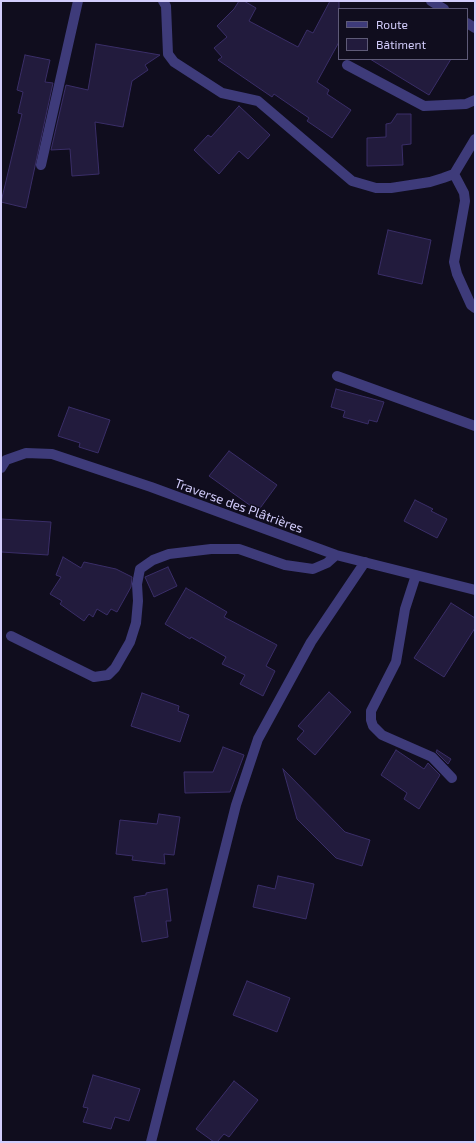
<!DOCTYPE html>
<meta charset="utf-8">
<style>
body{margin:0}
#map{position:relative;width:476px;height:1143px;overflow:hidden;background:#100d1e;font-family:"Exo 2",sans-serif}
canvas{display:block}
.frame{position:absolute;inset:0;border:2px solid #d3cdfc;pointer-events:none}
.legend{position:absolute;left:338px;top:8px;width:130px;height:52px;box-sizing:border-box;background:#100d1e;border:1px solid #5e5a77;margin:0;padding:5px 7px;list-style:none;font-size:12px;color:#d3cdfc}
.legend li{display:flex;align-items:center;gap:8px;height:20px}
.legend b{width:20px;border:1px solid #5e5a77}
</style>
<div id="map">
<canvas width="476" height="1143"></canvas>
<div class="frame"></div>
<ul class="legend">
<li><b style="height:5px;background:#3e3b7a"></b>Route</li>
<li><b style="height:11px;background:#221b3d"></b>Bâtiment</li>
</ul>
</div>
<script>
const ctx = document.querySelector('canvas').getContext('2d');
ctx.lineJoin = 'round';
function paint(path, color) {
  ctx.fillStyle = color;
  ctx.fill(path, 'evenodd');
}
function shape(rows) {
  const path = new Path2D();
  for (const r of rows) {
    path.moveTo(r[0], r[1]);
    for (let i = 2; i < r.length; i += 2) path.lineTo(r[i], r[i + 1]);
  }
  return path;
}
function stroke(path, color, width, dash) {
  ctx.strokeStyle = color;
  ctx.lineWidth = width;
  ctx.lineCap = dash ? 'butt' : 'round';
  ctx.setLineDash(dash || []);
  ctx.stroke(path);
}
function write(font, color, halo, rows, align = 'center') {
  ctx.font = font + ' "Exo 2",sans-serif';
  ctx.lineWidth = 3;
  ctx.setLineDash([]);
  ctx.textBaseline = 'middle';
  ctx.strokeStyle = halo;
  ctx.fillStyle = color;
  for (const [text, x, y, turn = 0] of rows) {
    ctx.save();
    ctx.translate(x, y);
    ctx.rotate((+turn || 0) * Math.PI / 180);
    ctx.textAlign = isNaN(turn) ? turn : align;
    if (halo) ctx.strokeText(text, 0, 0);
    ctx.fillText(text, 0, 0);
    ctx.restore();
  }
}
const building = shape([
 [239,1,244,1,256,8,249,21,298,47,307,30,313,33,330,1,339,1,339,42,317,82,329,90,327,94,351,110,332,138,307,121,309,118,274,94,272,97,218,60,222,57,214,48,227,37,217,26,234,9,239,1],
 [96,44,160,55,145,65,148,70,132,81,123,127,95,122,99,174,72,176,70,149,51,150,66,85,88,90,96,44],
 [25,55,50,60,45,82,53,83,26,208,1,202,22,114,18,113,23,92,17,90,25,55],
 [370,59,451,59,429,95,370,59],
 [239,106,270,135,248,159,239,151,219,174,194,150,208,135,211,137,239,106],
 [397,114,411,114,411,144,402,145,403,165,367,166,367,138,386,137,386,124,391,123,397,114],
 [388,230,431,240,422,284,378,274,388,230],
 [336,389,384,402,377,422,369,420,368,424,343,417,345,411,331,407,336,389],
 [69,407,110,420,98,453,79,447,80,443,58,436,69,407],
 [229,451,277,485,258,511,209,476,229,451],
 [415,500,433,509,431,511,447,519,437,538,404,521,415,500],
 [1,519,51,522,48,555,1,552,1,519],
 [63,557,81,568,84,562,116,569,132,577,131,587,117,612,111,609,107,615,97,609,93,617,89,614,84,621,60,604,62,601,50,594,61,577,56,575,63,557],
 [168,567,177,586,154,597,145,577,168,567],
 [186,588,227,612,224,617,277,645,266,666,275,671,263,696,240,684,245,675,222,664,226,657,191,637,190,639,165,624,186,588],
 [451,603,475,618,475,628,444,677,414,658,451,603],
 [329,692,351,712,315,755,297,739,304,731,298,726,329,692],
 [142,693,179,706,178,711,189,715,180,742,131,726,142,693],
 [223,747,244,755,230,792,185,793,184,772,213,772,223,747],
 [396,750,424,769,428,763,440,775,419,809,404,799,407,793,381,775,396,750],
 [437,750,451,759,448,764,436,752,437,750],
 [283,769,345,832,370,840,362,866,336,858,297,819,283,769],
 [159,814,180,817,174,855,164,854,165,864,132,860,133,856,116,854,120,820,157,824,159,814],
 [278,876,314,884,306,919,253,907,258,885,275,889,278,876],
 [167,889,171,921,166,921,168,937,142,942,134,897,146,895,146,893,167,889],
 [247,981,290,998,277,1032,233,1015,247,981],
 [93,1075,140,1089,129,1121,115,1117,111,1129,83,1122,88,1108,83,1107,93,1075],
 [234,1081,258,1100,229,1137,224,1134,217,1142,214,1142,196,1129,234,1081]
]);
const minor = shape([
 [163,1,166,6,168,54,174,62,222,93,258,101,352,181,376,188,391,188,430,182,443,178,454,174,475,139],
 [431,1,444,9],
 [467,23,475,28],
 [347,65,424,106,466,104,475,100],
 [41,165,78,1],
 [454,174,464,193,465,201,454,262,457,274,471,305,475,308],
 [337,376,475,426],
 [1,468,6,460,26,453,52,454,151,487,336,555,475,590],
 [416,575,405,609,396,662,371,711,371,720,373,726,382,735,432,757,452,778],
 [11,636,94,677,108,675,115,668,130,642,136,623,138,601,137,584,140,569,153,560,169,554,211,549,239,549,285,565,313,569,327,563,336,555],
 [151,1142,236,805,258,739,311,642,365,562]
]);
const streetNames = [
 ["Traverse des Plâtrières",239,506,20]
];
paint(building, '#221b3d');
stroke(building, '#3a2e68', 1);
stroke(minor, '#3e3b7a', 10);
write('13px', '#d3cdfc', '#100d1e', streetNames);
</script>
